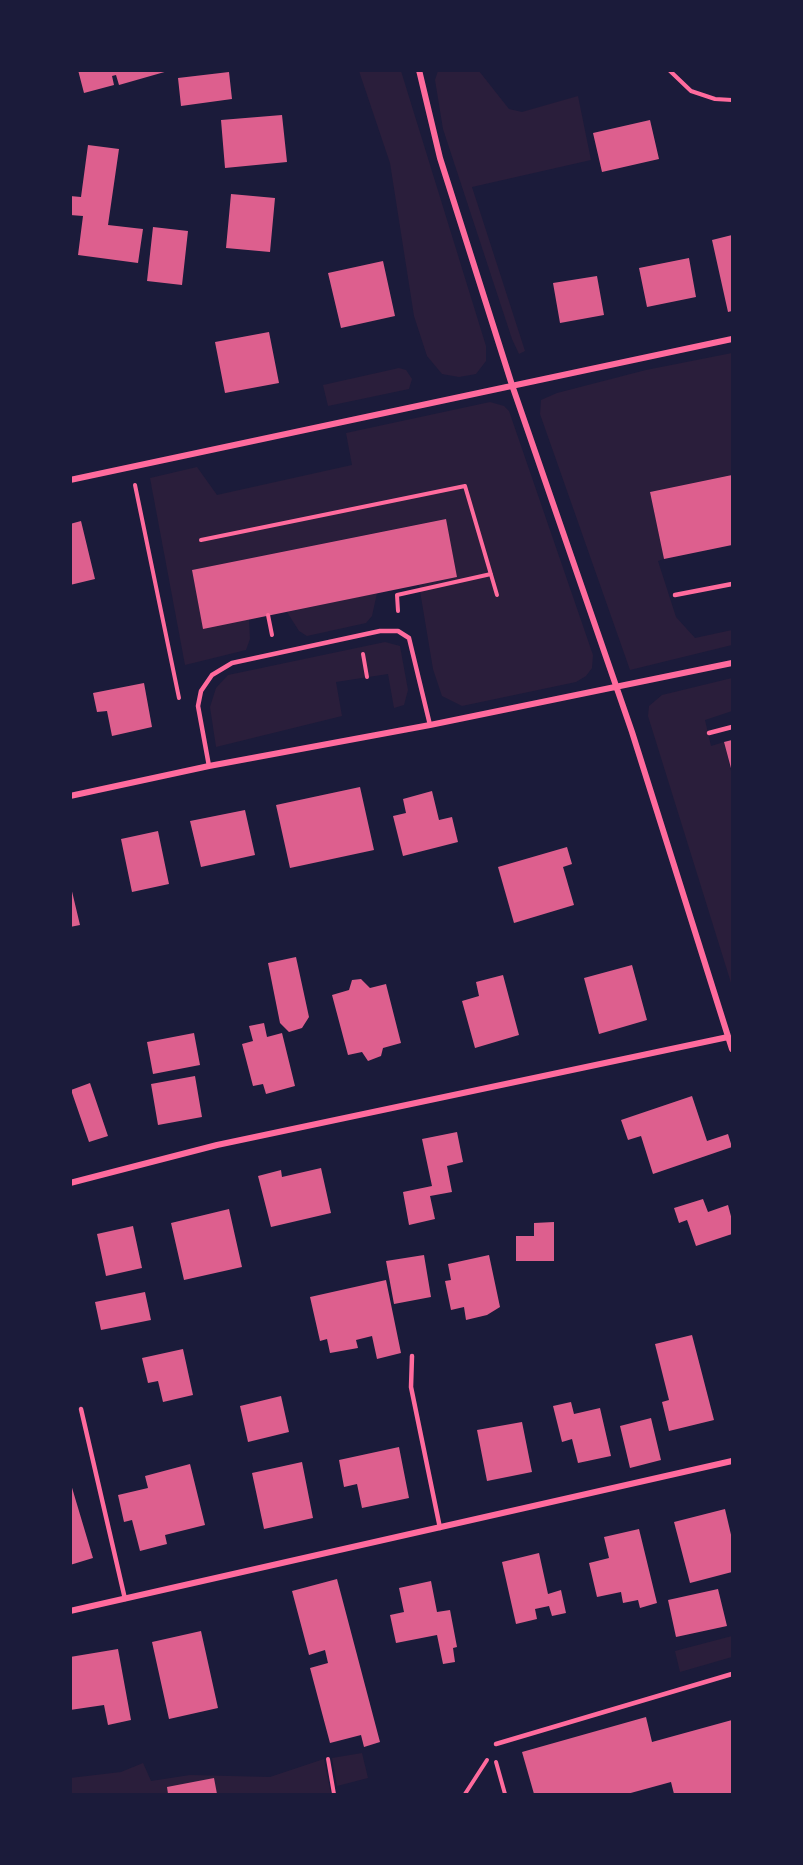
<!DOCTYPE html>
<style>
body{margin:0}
#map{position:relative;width:803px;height:1865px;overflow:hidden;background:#1b1b3a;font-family:"Public Sans",sans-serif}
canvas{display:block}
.frame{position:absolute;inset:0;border:72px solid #1b1b3a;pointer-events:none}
</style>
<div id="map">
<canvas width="803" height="1865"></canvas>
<div class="frame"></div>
</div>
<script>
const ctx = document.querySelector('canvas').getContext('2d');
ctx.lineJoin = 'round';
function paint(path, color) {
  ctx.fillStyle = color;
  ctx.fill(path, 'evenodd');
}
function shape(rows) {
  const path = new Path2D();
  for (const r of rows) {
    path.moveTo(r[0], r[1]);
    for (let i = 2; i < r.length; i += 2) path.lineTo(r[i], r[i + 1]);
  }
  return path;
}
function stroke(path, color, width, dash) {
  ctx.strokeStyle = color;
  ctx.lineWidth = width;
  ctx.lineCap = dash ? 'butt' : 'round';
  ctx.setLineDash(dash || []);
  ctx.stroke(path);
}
const green = shape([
 [359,71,401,71,486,346,486,361,476,374,459,377,442,374,427,356,414,316,390,163],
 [438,71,479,71,509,109,522,112,578,96,591,160,472,187,525,351,519,354,512,339,443,129,435,80],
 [732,353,732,475,650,492,664,559,658,561,676,617,695,638,732,630,732,645,630,670,540,414,541,400,557,393,646,370],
 [399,368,406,370,412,379,409,389,328,406,323,385],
 [490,402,504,406,509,411,593,655,592,668,586,676,576,682,462,706,442,696,433,669,419,585,457,577,445,519,192,570,203,626,249,619,250,639,246,650,185,665,150,478,197,467,217,495,352,465,346,433],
 [377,593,372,616,366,623,307,636,299,631,287,612],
 [385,642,400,646,408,690,404,705,394,708,388,674,336,682,342,716,216,747,210,707,216,688,228,675],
 [732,678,732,711,705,720,711,746,724,742,732,775,732,986,648,716,649,706,662,695],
 [732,1636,732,1657,680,1672,675,1651],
 [362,1753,368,1778,337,1786,332,1758],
 [324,1759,331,1794,71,1794,70,1778,121,1772,143,1763,151,1781,190,1775,270,1777]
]);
const building = shape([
 [78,70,168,70,168,71,119,85,116,75,112,76,114,85,84,93],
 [229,72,232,99,181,106,178,78],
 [282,115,287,162,225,168,221,120],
 [650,120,659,159,602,172,593,133],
 [88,145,119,149,108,225,143,229,138,263,78,255,83,216,70,215,70,196,81,197],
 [231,194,275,198,270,252,226,248],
 [153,227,188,231,182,285,147,281],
 [732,235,732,311,728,312,712,240],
 [689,258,696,297,647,307,639,268],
 [383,261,395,316,341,328,328,273],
 [597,276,604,315,560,323,553,283],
 [269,332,279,383,225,393,215,342],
 [732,475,732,545,664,559,650,492],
 [446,519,457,577,203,629,192,570],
 [81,521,95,579,70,585,70,524],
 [144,683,152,727,112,736,107,711,97,712,93,693],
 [732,740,732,772,724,742],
 [360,787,374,850,290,868,276,805],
 [432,791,439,820,452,817,458,842,403,856,393,816,406,813,403,799],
 [245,810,255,855,201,867,190,821],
 [158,831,169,884,132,892,121,839],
 [567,847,572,864,563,867,574,905,514,923,498,867],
 [70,883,80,925,70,927],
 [296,957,309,1017,302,1028,289,1032,280,1023,268,963],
 [632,965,647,1020,599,1034,584,978],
 [503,975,519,1035,475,1048,462,1001,479,996,476,982],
 [361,979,370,988,386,984,401,1043,383,1048,381,1056,368,1061,362,1052,348,1055,332,995,349,990,352,980],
 [264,1023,267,1037,282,1033,295,1086,266,1094,263,1084,253,1086,242,1044,253,1041,249,1026],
 [194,1033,200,1065,153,1074,147,1042],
 [195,1076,202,1117,158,1125,151,1084],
 [90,1083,108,1136,89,1142,71,1090],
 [692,1096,707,1141,728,1134,732,1147,653,1174,641,1136,628,1140,621,1120],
 [457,1132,463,1162,447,1166,452,1192,430,1196,435,1219,409,1225,403,1192,432,1186,422,1139],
 [321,1168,331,1213,271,1227,258,1176,281,1170,282,1177],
 [703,1199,708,1212,728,1205,732,1220,732,1234,696,1246,687,1220,679,1223,674,1208],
 [229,1209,242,1267,184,1280,171,1223],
 [554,1222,554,1261,516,1261,516,1236,534,1236,534,1223],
 [133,1226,142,1268,106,1276,97,1234],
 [424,1255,431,1297,394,1304,386,1261],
 [489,1255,500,1307,487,1315,466,1320,464,1307,451,1310,445,1281,451,1280,448,1264],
 [386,1280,401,1353,377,1359,372,1336,356,1340,358,1348,330,1353,327,1339,320,1341,310,1297],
 [145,1292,151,1320,101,1330,95,1302],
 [692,1335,714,1420,669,1431,662,1402,669,1400,655,1344],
 [183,1349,193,1395,163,1402,158,1381,148,1383,142,1358],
 [281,1396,289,1432,248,1442,240,1406],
 [571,1402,574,1414,600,1408,611,1456,578,1463,572,1439,562,1442,553,1406],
 [651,1418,661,1460,630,1468,620,1426],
 [522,1422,532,1472,487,1481,477,1430],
 [399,1447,409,1498,362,1508,357,1484,344,1487,339,1460],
 [302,1462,313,1518,264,1529,252,1473],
 [190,1464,205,1525,165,1535,167,1544,140,1551,132,1520,124,1522,118,1495,148,1488,145,1476],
 [70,1481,93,1558,70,1565],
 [725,1509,732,1539,732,1572,690,1583,674,1522],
 [639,1529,657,1603,640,1608,638,1600,623,1603,621,1592,597,1597,589,1563,609,1558,604,1537],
 [539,1553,548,1594,561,1590,566,1613,552,1616,549,1606,535,1609,537,1619,516,1624,502,1562],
 [337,1579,380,1742,364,1747,361,1735,330,1743,310,1668,328,1663,325,1650,309,1655,292,1591],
 [431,1581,437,1612,450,1610,457,1647,453,1648,455,1662,443,1664,437,1635,396,1643,390,1615,404,1612,399,1588],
 [718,1589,727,1626,676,1637,668,1600],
 [201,1631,218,1708,169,1719,152,1642],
 [118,1649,131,1720,108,1725,104,1705,70,1710,70,1657],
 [646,1717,652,1742,732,1720,732,1794,674,1794,671,1782,627,1794,534,1794,522,1752],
 [214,1778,217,1794,168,1794,167,1787]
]);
const path = shape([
 [669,70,691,91,715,99,732,100],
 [135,485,179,698],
 [201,540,465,486,497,595],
 [398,611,397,595,491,574],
 [268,615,272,635],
 [363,654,367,677],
 [328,1759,334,1794],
 [496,1762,505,1794],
 [465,1794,487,1760]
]);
const service = shape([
 [675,595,732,584],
 [709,733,732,727],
 [209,766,198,706,201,691,212,675,232,663,380,631,398,631,409,638,430,725],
 [412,1356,411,1387,440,1528],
 [81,1409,125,1599],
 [496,1744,732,1674]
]);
const minor = shape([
 [419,70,440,158,512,385,632,732,732,1049],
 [70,480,732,339],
 [70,796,209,766,430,725,732,663],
 [70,1183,217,1145,728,1037],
 [70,1611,732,1461]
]);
paint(green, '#2a1e3b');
paint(building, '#dd5f8e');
stroke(path, '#ff6b9d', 4);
stroke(service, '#ff6b9d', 4.5);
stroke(minor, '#ff6b9d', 6);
</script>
